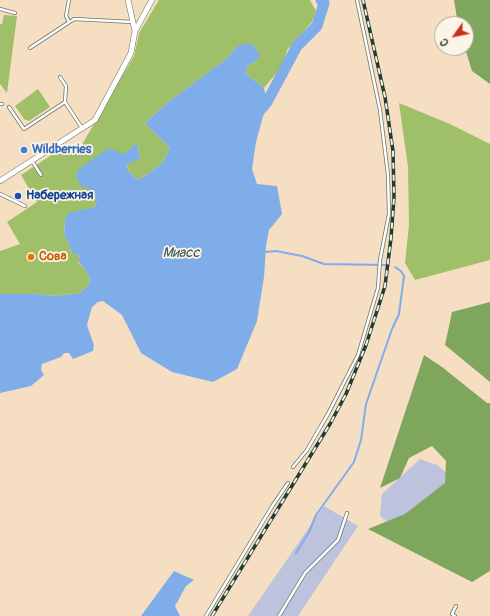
<!DOCTYPE html>
<meta charset="utf-8">
<style>
body{margin:0}
#map{position:relative;width:490px;height:616px;overflow:hidden;background:#f6dec3;font-family:Pangolin,sans-serif}
canvas{display:block}
.north{position:absolute;left:434px;top:16px;width:40px;height:40px;box-sizing:border-box;background:#fcf5e5;border:1px solid #a4ab9e;border-radius:50%;rotate:237deg;font-size:11px;font-weight:700;line-height:16px;text-align:center;color:#1f3d34}
.north::after{content:'';display:block;margin:auto;width:14px;height:18px;background:#c8321e;clip-path:polygon(50% 0,100% 100%,50% 72%,0 100%)}
</style>
<div id="map">
<canvas width="490" height="616"></canvas>
<div class="north">С</div>
</div>
<script>
const ctx = document.querySelector('canvas').getContext('2d');
ctx.lineJoin = 'round';
function paint(path, color) {
  ctx.fillStyle = color;
  ctx.fill(path, 'evenodd');
}
function shape(rows) {
  const path = new Path2D();
  for (const r of rows) {
    path.moveTo(r[0], r[1]);
    for (let i = 2; i < r.length; i += 2) path.lineTo(r[i], r[i + 1]);
  }
  return path;
}
function stroke(path, color, width, dash) {
  ctx.strokeStyle = color;
  ctx.lineWidth = width;
  ctx.lineCap = dash ? 'butt' : 'round';
  ctx.setLineDash(dash || []);
  ctx.stroke(path);
}
function write(font, color, halo, rows, align = 'center') {
  ctx.font = font + ' Pangolin,sans-serif';
  ctx.lineWidth = 3.5;
  ctx.setLineDash([]);
  ctx.textBaseline = 'middle';
  ctx.strokeStyle = halo;
  ctx.fillStyle = color;
  for (const [text, x, y, turn = 0] of rows) {
    ctx.save();
    ctx.translate(x, y);
    ctx.rotate((+turn || 0) * Math.PI / 180);
    ctx.textAlign = isNaN(turn) ? turn : align;
    if (halo) ctx.strokeText(text, 0, 0);
    ctx.fillText(text, 0, 0);
    ctx.restore();
  }
}
const industrial = shape([
 [420,459,437,465,448,474,447,488,412,514,388,523,380,516,382,494],
 [324,506,358,526,298,616,248,616]
]);
const green = shape([
 [159,0,310,0,316,11,312,22,287,50,283,65,264,88,245,73,248,65,256,61,259,55,254,46,237,46,226,59,167,103,145,123,170,148,163,162,151,172,138,180,130,173,126,163,140,159,137,143,92,190,97,199,95,207,65,223,64,233,72,253,76,253,80,257,78,262,85,269,90,278,89,285,80,293,56,296,33,294,0,294,0,251,20,244,7,222,37,202,21,175,56,152,77,153,134,56,139,33],
 [4,15,17,16,7,93,0,84,0,24,2,24],
 [38,89,50,107,29,121,24,119,15,106],
 [399,103,450,124,490,144,490,260,415,280,405,263,409,225,408,167]
]);
const forest = shape([
 [454,0,490,0,490,84,472,71,465,48,466,48,466,24,458,24],
 [490,302,490,382,445,345,452,312],
 [424,355,442,367,487,403,490,403,490,571,472,582,368,529,405,514,445,483,446,461,432,446,409,458,400,478,380,488]
]);
const water = shape([
 [248,43,254,46,260,55,256,61,248,65,245,73,264,88,267,102,256,142,252,169,257,184,277,186,282,214,269,230,266,246,264,277,257,321,237,369,213,382,172,372,141,353,122,315,103,301,98,302,92,307,87,325,94,345,93,351,73,359,69,353,64,353,61,357,42,364,41,370,44,375,31,386,0,393,0,294,33,294,56,296,80,293,89,285,90,278,85,269,78,261,80,257,76,253,72,253,64,233,66,216,72,212,95,207,97,199,92,190,81,186,76,176,79,169,109,148,124,154,137,143,140,159,126,164,130,173,138,180,151,172,163,162,170,148,145,123,167,103,226,59,237,46],
 [174,571,194,580,186,586,175,606,180,616,141,616]
]);
const stream = shape([
 [266,252,276,251,302,256,324,264,385,265],
 [296,553,309,532,316,515,354,462,361,440,366,404,392,329,399,314,404,276,401,271,395,267]
]);
const river = shape([
 [257,114,267,102,297,46,317,26,324,3,321,0]
]);
const service = shape([
 [69,0,66,16,69,22],
 [0,9,15,13],
 [30,48,74,19,133,22],
 [60,77,66,86,65,102],
 [0,104,2,104],
 [9,107,24,129,65,102,82,128],
 [32,161,41,175],
 [0,194,25,206],
 [293,467,307,450,328,414,358,355,378,288,380,260,389,214,388,175,380,110,357,0],
 [206,616,273,505,288,483],
 [279,616,305,573,338,540,347,513],
 [455,616,452,614,456,606]
]);
const minor = shape([
 [128,0,135,31],
 [0,181,95,120,131,53,135,31,152,0]
]);
const rail = shape([
 [212,616,330,424,346,394,366,345,385,286,391,238,394,197,393,151,385,97,363,0]
]);
const markers = [
 [24,150,4,"#3f7fe0"],
 [18,196,4,"#1a4fb4"],
 [31,257,4,"#e8710a"]
];
const shopNames = [
 ["Wildberries",32,150]
];
const transitNames = [
 ["Набережная",26,196]
];
const foodNames = [
 ["Сова",39,257]
];
const waterNames = [
 ["Миасс",181,253]
];
paint(industrial, '#bec3dd');
paint(green, '#9fc069');
paint(forest, '#7fa65d');
paint(water, '#7fade9');
stroke(stream, '#7fade9', 2);
stroke(river, '#7fade9', 11);
stroke(service, '#6a7566', 4);
stroke(minor, '#6a7566', 6);
stroke(service, '#fff', 2.5);
stroke(minor, '#fff', 5);
stroke(rail, '#1f3d34', 3.5);
stroke(rail, '#fcf5e5', 2, [6]);
for (const [x, y, r, color] of markers) {
  const dot = new Path2D();
  dot.arc(x, y, r, 0, 2 * Math.PI);
  ctx.fillStyle = color;
  ctx.fill(dot);
  stroke(dot, '#fcf5e5', 1.5);
}
write('bold 13px', '#366cbe', '#fcf5e5', shopNames, 'left');
write('bold 13px', '#164399', '#fcf5e5', transitNames, 'left');
write('bold 13px', '#c56008', '#fcf5e5', foodNames, 'left');
write('italic 14px', '#375961', '#fcf5e5', waterNames);
</script>
